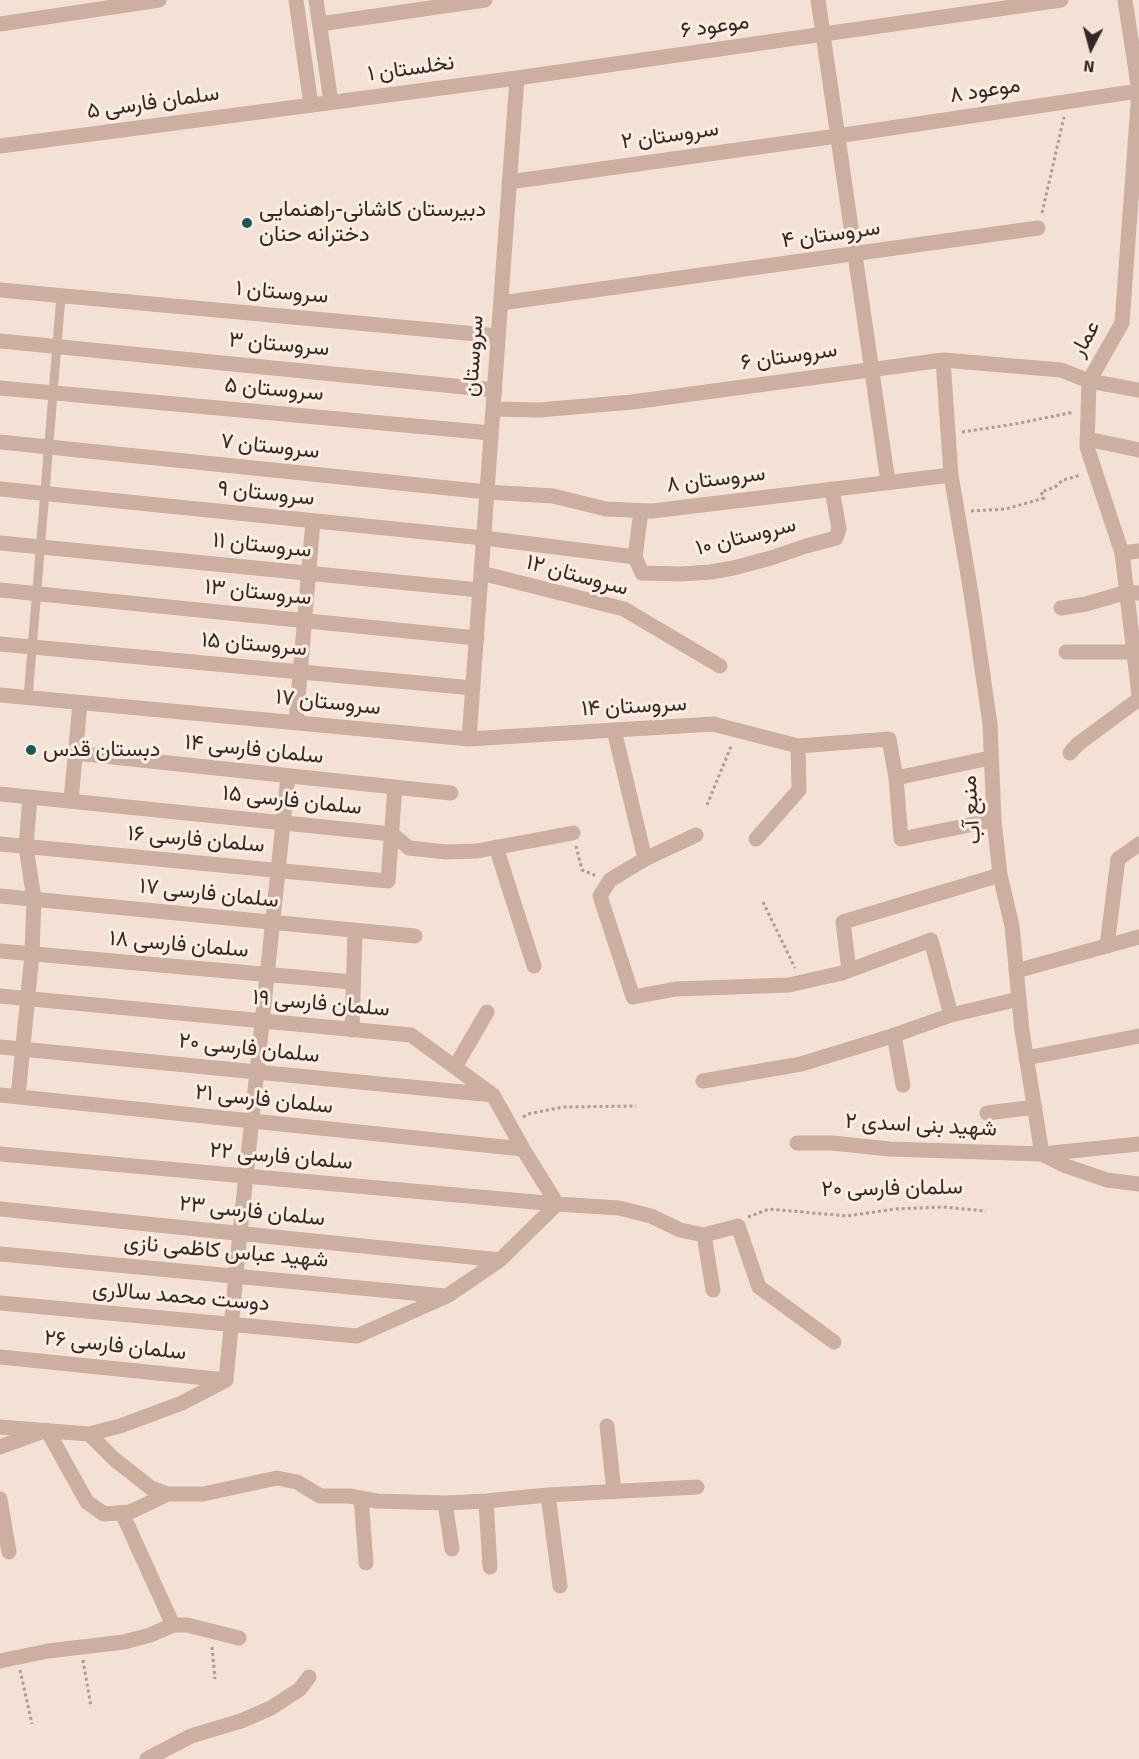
<!DOCTYPE html>
<meta charset="utf-8">
<style>
body{margin:0}
#map{position:relative;width:1139px;height:1759px;overflow:hidden;background:#f3e1d5;font-family:Signika,sans-serif}
canvas{display:block}
.north{position:absolute;left:1061px;top:18px;width:60px;height:60px;-webkit-text-stroke:4px #fbece2;paint-order:stroke;rotate:186deg;font-size:16px;font-weight:700;line-height:24px;text-align:center;color:#352724}
.north::after{content:'';display:block;margin:auto;width:21px;height:27px;background:#352724;clip-path:polygon(50% 0,100% 100%,50% 72%,0 100%)}
</style>
<div id="map">
<canvas width="1139" height="1759"></canvas>
<div class="north">N</div>
</div>
<script>
const ctx = document.querySelector('canvas').getContext('2d');
ctx.lineJoin = 'round';
function shape(rows) {
  const path = new Path2D();
  for (const r of rows) {
    path.moveTo(r[0], r[1]);
    for (let i = 2; i < r.length; i += 2) path.lineTo(r[i], r[i + 1]);
  }
  return path;
}
function stroke(path, color, width, dash) {
  ctx.strokeStyle = color;
  ctx.lineWidth = width;
  ctx.lineCap = dash ? 'butt' : 'round';
  ctx.setLineDash(dash || []);
  ctx.stroke(path);
}
function write(font, color, halo, rows, align = 'center') {
  ctx.font = font + ' Signika,Vazirmatn,sans-serif';
  ctx.lineWidth = 6;
  ctx.setLineDash([]);
  ctx.textBaseline = 'middle';
  ctx.strokeStyle = halo;
  ctx.fillStyle = color;
  for (const [text, x, y, turn = 0] of rows) {
    ctx.save();
    ctx.translate(x, y);
    ctx.rotate((+turn || 0) * Math.PI / 180);
    ctx.textAlign = isNaN(turn) ? turn : align;
    if (halo) ctx.strokeText(text, 0, 0);
    ctx.fillText(text, 0, 0);
    ctx.restore();
  }
}
const path = shape([
 [1042,213,1064,117],
 [962,432,1015,424,1074,412],
 [971,511,1006,509,1044,498,1041,492,1055,487,1063,480,1081,475],
 [707,805,732,744],
 [576,846,582,870,597,876],
 [763,902,795,968],
 [523,1117,528,1114,563,1107,636,1106],
 [748,1217,769,1209,847,1216,895,1209,943,1207,986,1211],
 [212,1647,215,1679],
 [83,1660,91,1707],
 [20,1670,32,1724]
]);
const service = shape([
 [28,698,61,296]
]);
const minor = shape([
 [818,0,888,482],
 [1125,0,1139,91,1125,282,1122,323,1089,381,1087,447,1122,553,1139,695],
 [0,24,159,0],
 [320,24,485,0],
 [0,146,517,78,1061,0],
 [509,182,837,136,1139,91],
 [0,290,498,336],
 [501,303,1038,228],
 [0,341,495,390],
 [943,360,951,475,971,593,990,724,994,820,1000,875,1012,926,1022,1031,1042,1154,1066,1166,1107,1180,1139,1184],
 [0,388,491,433],
 [493,409,539,410,632,402,943,360,1061,370,1089,381,1139,390],
 [1087,439,1139,450],
 [0,442,487,492,553,496,606,509,652,511,951,475],
 [0,489,484,538,635,557,642,573,681,574,711,572,733,568,771,558,806,546,836,538,839,529,832,489],
 [0,543,480,590],
 [1122,553,1139,551],
 [635,557,641,511],
 [481,573,624,609,720,666],
 [0,590,477,638],
 [1061,608,1086,604,1127,592,1139,593],
 [0,644,473,688],
 [1066,652,1134,652],
 [0,695,469,739,713,724,798,746,889,739,896,778,901,839,994,820],
 [296,722,313,521],
 [614,730,645,859,696,835],
 [469,739,517,78],
 [75,753,451,793],
 [1070,753,1078,744,1139,699],
 [896,778,990,758],
 [0,794,392,834,409,848,446,852,477,851,573,833],
 [71,801,80,703],
 [756,839,799,790,798,746],
 [0,844,388,881,395,787],
 [496,847,534,966],
 [645,859,610,880,600,896,633,997,676,989,789,985,842,973,931,940,951,1015],
 [0,896,415,936],
 [1107,946,1118,859,1139,844],
 [0,951,353,982],
 [849,970,843,922,1000,875],
 [1016,971,1139,937],
 [0,996,411,1035,493,1095,523,1149,557,1204],
 [352,1030,355,930],
 [894,1035,903,1085],
 [0,1047,493,1095],
 [1026,1058,1139,1036],
 [455,1067,487,1012],
 [703,1081,801,1064,889,1037,951,1015,1019,999],
 [0,1095,523,1149],
 [18,1097,32,954,34,899,26,847,30,797],
 [987,1113,1035,1107],
 [797,1143,832,1143,890,1149,1042,1154,1139,1144],
 [0,1154,557,1204,619,1208,651,1216,680,1230,704,1235,738,1226,759,1287,834,1342],
 [0,1209,500,1260],
 [704,1235,713,1290],
 [0,1254,445,1296],
 [0,1303,357,1336,447,1296,500,1260,557,1204],
 [0,1357,226,1380],
 [226,1380,240,1233,288,776],
 [607,1426,614,1492],
 [0,1427,89,1434,120,1426,182,1403,226,1380],
 [89,1434,114,1459,151,1488,168,1494,203,1494,277,1478,297,1482,320,1496,349,1496,377,1501,445,1503,486,1501,548,1495,697,1487],
 [0,1447,47,1430,87,1502,104,1514,130,1512,168,1494],
 [548,1495,560,1586],
 [361,1498,366,1563],
 [0,1499,9,1552],
 [486,1501,490,1567],
 [445,1503,452,1549],
 [122,1513,173,1625],
 [0,1661,48,1651,124,1642,150,1635,173,1625,187,1625,239,1638],
 [147,1759,191,1736,241,1721,271,1708,300,1689,309,1677]
]);
const tertiary = shape([
 [296,0,311,105],
 [316,0,331,102]
]);
const markers = [
 [247,223,6,"#165a56"],
 [31,750,6,"#165a56"]
];
const streetNames = [
 ["موعود ۶",715,27,-8],
 ["نخلستان ۱",411,69,-8],
 ["موعود ۸",985,91,-9],
 ["سلمان فارسی ۵",153,103,-8],
 ["سروستان ۲",670,136,-8],
 ["سروستان ۴",831,235,-8],
 ["سروستان ۱",282,293,5],
 ["عمار",1086,339,-61],
 ["سروستان ۳",279,345,5],
 ["سروستان",474,356,-86],
 ["سروستان ۶",789,357,-8],
 ["سروستان ۵",274,390,5],
 ["سروستان ۷",270,447,6],
 ["سروستان ۸",716,480,-7],
 ["سروستان ۹",266,494,6],
 ["سروستان ۱۰",746,537,-14],
 ["سروستان ۱۱",262,546,6],
 ["سروستان ۱۲",577,576,15],
 ["سروستان ۱۳",258,593,6],
 ["سروستان ۱۵",254,645,5],
 ["سروستان ۱۷",328,703,6],
 ["سروستان ۱۴",634,707,-3],
 ["سلمان فارسی ۱۴",254,750,6],
 ["سلمان فارسی ۱۵",292,801,6],
 ["منبع آب",972,810,-94],
 ["سلمان فارسی ۱۶",196,840,5],
 ["سلمان فارسی ۱۷",209,894,6],
 ["سلمان فارسی ۱۸",179,945,5],
 ["سلمان فارسی ۱۹",321,1004,5],
 ["سلمان فارسی ۲۰",249,1049,6],
 ["سلمان فارسی ۲۱",264,1100,6],
 ["شهید بنی اسدی ۲",921,1126,3],
 ["سلمان فارسی ۲۲",281,1157,5],
 ["سلمان فارسی ۲۰",892,1189,-1],
 ["سلمان فارسی ۲۳",252,1212,6],
 ["شهید عباس کاظمی نازی",226,1252,5],
 ["دوست محمد سالاری",181,1297,5],
 ["سلمان فارسی ۲۶",115,1346,6]
];
const poiNames = [
 ["دبیرستان کاشانی-راهنمایی",259,210],
 ["دخترانه حنان",259,235],
 ["دبستان قدس",43,750]
];
stroke(path, '#b8988b', 3, [3, 3]);
stroke(service, '#ccafa0', 9);
stroke(minor, '#ccafa0', 15);
stroke(tertiary, '#ccafa0', 15);
for (const [x, y, r, color] of markers) {
  const dot = new Path2D();
  dot.arc(x, y, r, 0, 2 * Math.PI);
  ctx.fillStyle = color;
  ctx.fill(dot);
  stroke(dot, '#fbece2', 2);
}
write('22px', '#352724', '#fbece2', streetNames);
write('22px', '#352724', '#fbece2', poiNames, 'left');
</script>
